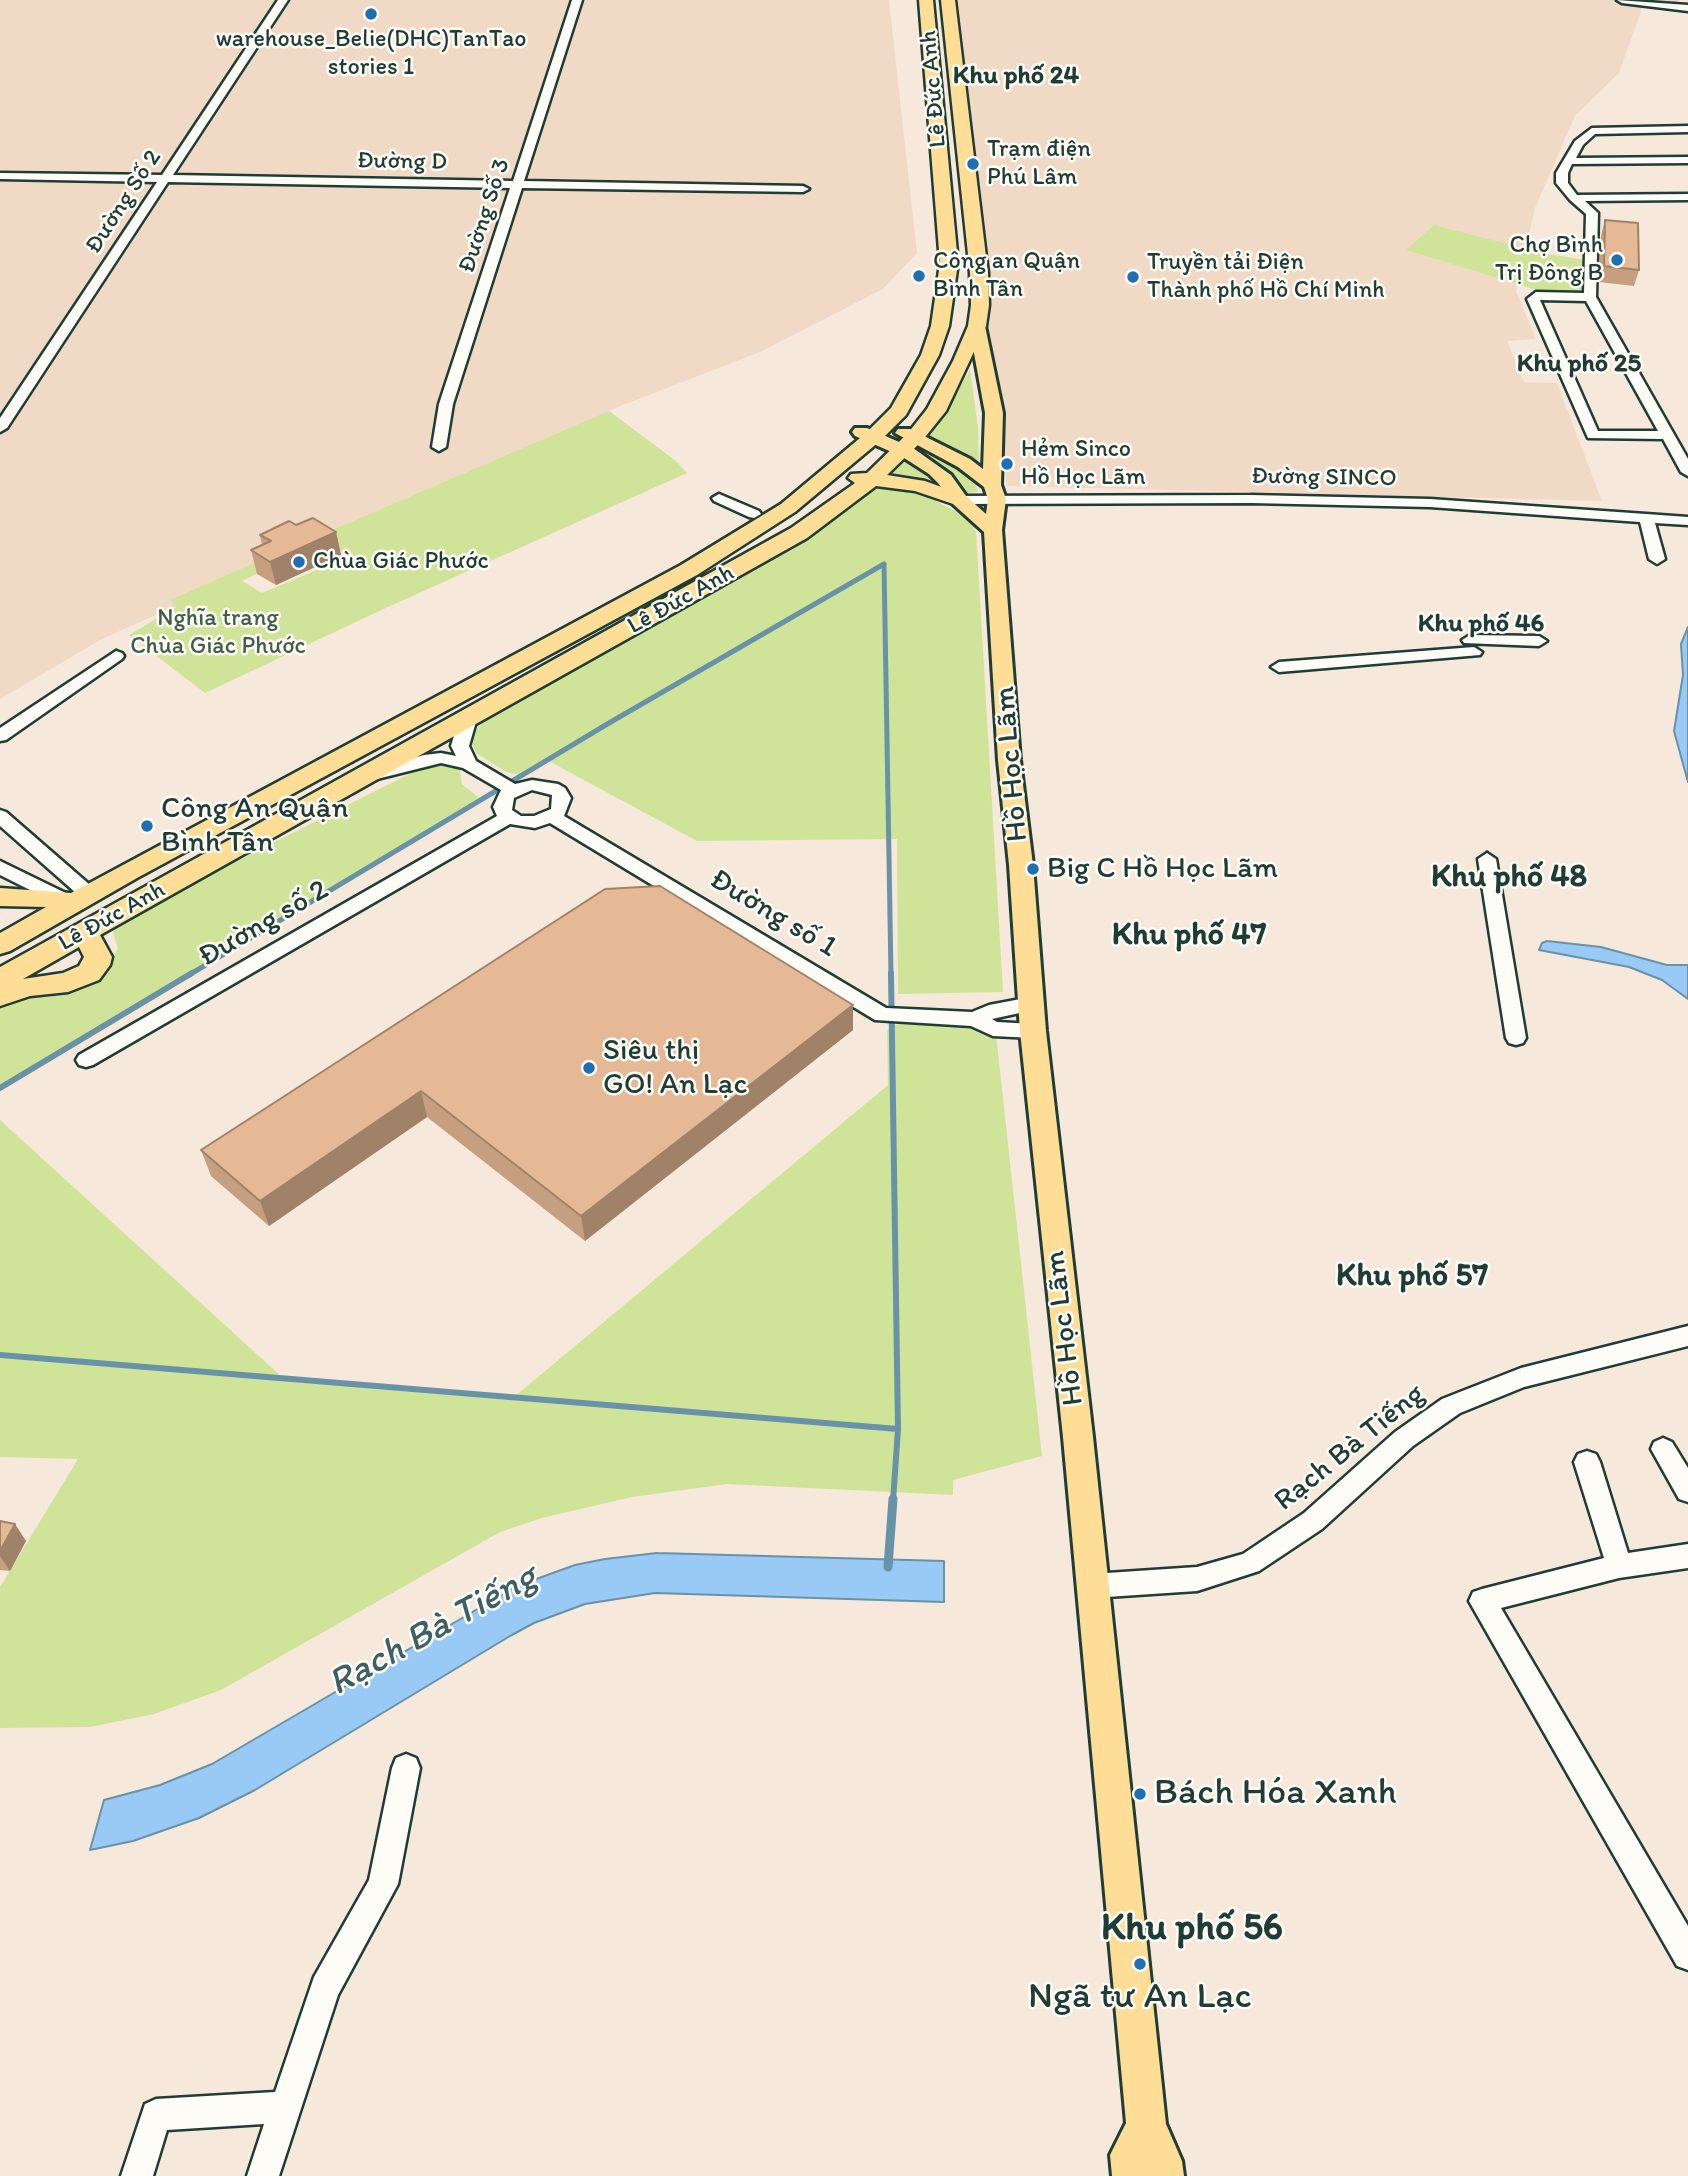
<!DOCTYPE html>
<meta charset="utf-8">
<style>
body{margin:0}
canvas{display:block;background:#f6e8da}
</style>
<canvas width="1688" height="2176"></canvas>
<script>
const ctx = document.querySelector('canvas').getContext('2d');
ctx.lineJoin = 'round';
function paint(path, color) {
  ctx.fillStyle = color;
  ctx.fill(path, 'evenodd');
}
function shape(rows) {
  const path = new Path2D();
  for (const r of rows) {
    path.moveTo(r[0], r[1]);
    for (let i = 2; i < r.length; i += 2) path.lineTo(r[i], r[i + 1]);
  }
  return path;
}
function stroke(path, color, width, dash) {
  ctx.strokeStyle = color;
  ctx.lineWidth = width;
  ctx.lineCap = dash ? 'butt' : 'round';
  ctx.setLineDash(dash || []);
  ctx.stroke(path);
}
function write(font, color, halo, rows, align = 'center') {
  ctx.font = font + ' Itim,sans-serif';
  ctx.lineWidth = 5;
  ctx.setLineDash([]);
  ctx.textBaseline = 'middle';
  ctx.strokeStyle = halo;
  ctx.fillStyle = color;
  for (const [text, x, y, turn = 0] of rows) {
    ctx.save();
    ctx.translate(x, y);
    ctx.rotate((+turn || 0) * Math.PI / 180);
    ctx.textAlign = isNaN(turn) ? turn : align;
    if (halo) ctx.strokeText(text, 0, 0);
    ctx.fillText(text, 0, 0);
    ctx.restore();
  }
}
const built = shape([
 [0,0,889,0,917,253,883,289,760,352,623,405,100,640,0,699],
 [954,0,1679,0,1676,4,1645,0,1619,73,1575,116,1535,208,1516,291,1536,339,1507,341,1524,382,1557,383,1602,501,1007,486,981,271]
]);
const green = shape([
 [1434,225,1547,254,1586,260,1586,292,1553,294,1543,292,1406,250],
 [970,370,978,427,979,466,922,435,950,403],
 [609,411,676,461,687,473,390,606,205,693,129,635,176,607,170,600,265,558,276,565,242,581,262,593,350,556,316,537],
 [919,445,974,477,978,492,969,493,964,490,958,480,915,449],
 [901,459,921,466,932,475,941,489,888,474],
 [879,485,895,486,926,496,965,516,976,531,1003,992,898,994,897,839,697,841,545,759,519,775,506,772,476,753,469,737,496,709,808,539],
 [433,762,459,765,462,784,479,798,0,1088,0,1003,93,980,118,949,113,932,128,916],
 [904,1021,976,1023,996,1034,1042,1456,953,1480,953,1495,727,1484,632,1497,542,1518,500,1532,221,1690,154,1714,90,1727,0,1728,0,1587,78,1459,0,1457,0,1120,283,1378,514,1397,888,1085,887,1030]
]);
const water = shape([
 [1688,627,1688,782,1674,731,1683,675,1681,644,1688,627],
 [1547,941,1601,947,1667,965,1688,965,1688,999,1662,980,1629,967,1539,950,1542,943,1547,941],
 [657,1553,944,1561,944,1602,655,1593,585,1604,534,1623,510,1636,255,1790,199,1818,133,1841,90,1850,104,1800,160,1785,212,1764,517,1586,575,1565,605,1559,657,1553]
]);
const streamFar3 = shape([
 [881,566,884,566]
]);
const streamFar2 = shape([
 [884,564,891,975],
 [189,975,609,723,884,564]
]);
const streamFar1 = shape([
 [891,973,898,1429,893,1501],
 [0,1088,192,973],
 [0,1355,898,1429]
]);
const stream = shape([
 [888,1567,893,1499]
]);
const minor = shape([
 [278,0,288,0,173,175,513,181,572,0,582,0,524,181,803,186,809,189,803,192,522,188,453,404,446,447,439,451,432,447,439,404,510,188,168,182,7,428,0,432,0,418,157,182,0,179,0,173,162,175,278,0],
 [1617,0,1688,5,1688,11,1622,3,1617,0],
 [1688,126,1688,132,1595,134,1583,145,1576,158,1688,157,1688,163,1572,164,1568,173,1568,183,1577,195,1688,194,1688,200,1585,201,1598,213,1596,297,1688,459,1688,476,1681,472,1663,439,1588,438,1527,299,1536,292,1584,293,1586,214,1570,200,1556,183,1556,173,1575,141,1592,128,1688,126],
 [1540,300,1586,301,1658,431,1598,431,1540,300],
 [719,494,759,511,761,514,754,518,749,517,714,501,712,498,719,494],
 [1251,495,1430,499,1646,514,1688,517,1688,525,1655,523,1665,559,1657,564,1649,559,1640,522,1430,507,1251,503,959,504,952,500,959,496,1251,495],
 [1470,635,1539,636,1547,641,1539,646,1464,643,1462,640,1470,635],
 [1474,647,1482,652,1480,655,1279,672,1271,667,1279,662,1474,647],
 [116,651,122,653,124,656,122,659,6,740,0,741,0,728,116,651],
 [468,713,477,718,469,746,476,761,515,784,532,780,558,784,565,788,571,798,564,816,886,1008,972,1012,989,1005,1031,997,1038,999,1041,1004,1038,1009,992,1019,997,1022,1033,1024,1040,1026,1043,1031,1040,1036,1033,1038,993,1036,971,1026,875,1020,550,823,535,828,510,824,93,1065,86,1067,79,1065,76,1060,79,1055,497,816,493,807,501,790,463,768,441,763,373,780,364,775,367,771,424,755,441,753,456,756,451,746,459,718,468,713],
 [532,790,552,795,551,809,534,816,521,816,512,810,514,798,532,790],
 [0,810,6,812,98,892,100,896,98,900,84,900,0,826,0,810],
 [1487,853,1496,859,1526,1038,1523,1043,1516,1045,1509,1043,1506,1038,1478,859,1487,853],
 [0,861,80,900,83,904,80,908,66,908,0,875,0,861],
 [1688,1326,1688,1346,1524,1387,1460,1413,1413,1446,1322,1529,1259,1571,1197,1591,1092,1598,1083,1594,1079,1586,1083,1578,1092,1574,1197,1567,1243,1554,1304,1513,1395,1432,1442,1399,1521,1368,1688,1326],
 [1663,1438,1672,1442,1688,1468,1688,1502,1679,1499,1651,1449,1654,1442,1663,1438],
 [1587,1451,1596,1454,1600,1462,1628,1553,1688,1544,1688,1568,1619,1578,1501,1608,1688,1926,1688,1970,1677,1966,1469,1601,1473,1592,1482,1589,1604,1558,1574,1462,1578,1454,1587,1451],
 [406,1754,416,1758,420,1768,398,1884,338,1995,279,2176,247,2176,264,2124,167,2130,153,2176,121,2176,145,2104,156,2099,275,2092,314,1977,369,1880,392,1768,396,1758,406,1754]
]);
const major = shape([
 [977,321,985,326,1003,413,1001,485,1006,499,1002,530,1020,760,1033,865,1046,1031,1093,1437,1166,2124,1182,2161,1184,2176,1112,2176,1110,2155,1126,2123,1063,1437,1020,1031,1009,865,998,760,984,532,953,504,938,483,929,474,901,456,855,436,852,432,855,428,867,428,913,448,951,475,966,496,986,514,988,499,984,487,958,467,895,433,898,429,910,429,970,459,983,469,985,413,969,326,977,321]
]);
const highway = shape([
 [919,0,933,0,958,263,949,326,939,355,906,415,880,441,795,512,697,575,137,878,10,951,0,954,0,933,46,907,0,906,0,888,71,893,681,565,781,504,866,433,891,408,921,355,931,326,940,263,919,0],
 [941,0,955,0,988,273,989,305,986,326,946,411,922,441,887,475,925,481,966,496,969,500,966,504,959,506,915,491,876,486,807,538,100,935,112,957,110,965,99,980,68,992,30,996,0,1006,0,967,791,528,855,483,848,478,851,474,867,473,908,433,927,409,953,361,968,326,971,305,970,273,941,0],
 [79,947,84,957,79,966,63,973,23,979,79,947]
]);
const wall = shape([
 [1605,220,1639,270,1634,286,1599,282,1601,235],
 [296,525,336,532,341,555,276,585,257,574,251,550,262,545,260,535],
 [605,889,853,1030,585,1241,427,1117,269,1226,211,1176,201,1150],
 [0,1521,26,1541,10,1571,0,1570]
]);
const shadedWall = shape([
 [336,532,341,555,276,585,270,562],
 [853,1005,853,1030,585,1241,581,1216],
 [421,1091,427,1117,269,1226,260,1201],
 [15,1524,26,1541,10,1571,0,1556,0,1551]
]);
const building = shape([
 [1605,220,1638,223,1639,270,1604,266,1605,220],
 [313,518,336,532,270,562,251,550,271,541,260,535,289,521,296,525,313,518],
 [660,886,853,1005,581,1216,421,1091,260,1201,201,1150,605,889,660,886],
 [0,1521,15,1524,0,1551,0,1521]
]);
const markers = [
 [371,14,7,"#1f6fb2"],
 [973,164,7,"#1f6fb2"],
 [1617,260,7,"#1f6fb2"],
 [919,276,7,"#1f6fb2"],
 [1133,277,7,"#1f6fb2"],
 [1007,464,7,"#1f6fb2"],
 [299,562,7,"#1f6fb2"],
 [147,826,7,"#1f6fb2"],
 [1033,869,7,"#1f6fb2"],
 [589,1068,7,"#1f6fb2"],
 [1140,1794,7,"#1f6fb2"],
 [1140,1964,7,"#1f6fb2"]
];
const farPoinames = [
 ["warehouse_Belie(DHC)TanTao",371,40,"center"],
 ["stories 1",371,68,"center"],
 ["Trạm điện",987,150],
 ["Phú Lâm",987,178],
 ["Chợ Bình",1603,246,"right"],
 ["Trị Đông B",1603,274,"right"],
 ["Công an Quận",933,262],
 ["Bình Tân",933,290],
 ["Truyền tải Điện",1147,263],
 ["Thành phố Hồ Chí Minh",1147,291],
 ["Hẻm Sinco",1021,450],
 ["Hồ Học Lãm",1021,478],
 ["Chùa Giác Phước",313,562]
];
const farStreetnames = [
 ["Lê Đức Anh",934,89,-95],
 ["Đường D",402,162,1],
 ["Đường Số 2",124,202,-57],
 ["Đường Số 3",485,216,-72],
 ["Đường SINCO",1324,478,1],
 ["Lê Đức Anh",681,600,-29],
 ["Lê Đức Anh",112,917,-29]
];
const farParknames = [
 ["Nghĩa trang",218,619],
 ["Chùa Giác Phước",218,647]
];
const farNeighbourhoodnames = [
 ["Khu phố 24",1016,76],
 ["Khu phố 25",1579,364],
 ["Khu phố 46",1481,624]
];
const streetNames = [
 ["Hồ Học Lãm",1012,764,-95],
 ["Đường số 1",773,914,31],
 ["Đường số 2",264,924,-30],
 ["Hồ Học Lãm",1065,1328,-97],
 ["Rạch Bà Tiếng",1350,1448,-39]
];
const poiNames = [
 ["Công An Quận",161,809],
 ["Bình Tân",161,843],
 ["Big C Hồ Học Lãm",1047,869],
 ["Siêu thị",603,1051],
 ["GO! An Lạc",603,1085]
];
const neighbourhoodNames = [
 ["Khu phố 48",1509,878],
 ["Khu phố 47",1189,936],
 ["Khu phố 57",1412,1277]
];
const nearPoinames = [
 ["Bách Hóa Xanh",1154,1794],
 ["Ngã tư An Lạc",1140,1998,"center"]
];
const nearWaternames = [
 ["Rạch Bà Tiếng",433,1631,-29]
];
const nearNeighbourhoodnames = [
 ["Khu phố 56",1192,1929]
];
paint(built, '#f1dac5');
paint(green, '#d0e499');
paint(water, '#99caf5');
stroke(water, '#6892a8', 2);
stroke(streamFar3, '#6892a8', 4.5);
stroke(streamFar2, '#6892a8', 5);
stroke(streamFar1, '#6892a8', 6);
stroke(stream, '#6892a8', 9);
stroke(minor, '#1f3d34', 5);
stroke(major, '#1f3d34', 6);
stroke(highway, '#1f3d34', 5);
paint(minor, '#fdfcf7');
paint(major, '#fedd96');
paint(highway, '#fedd96');
paint(wall, '#c59f80');
paint(shadedWall, '#a08268');
paint(building, '#e5b995');
stroke(building, '#a08268', 2);
for (const [x, y, r, color] of markers) {
  const dot = new Path2D();
  dot.arc(x, y, r, 0, 2 * Math.PI);
  ctx.fillStyle = color;
  ctx.fill(dot);
  stroke(dot, '#fdfcf7', 2.5);
}
write('24px', '#1f3d34', '#fdfcf7', farPoinames, 'left');
write('24px', '#1f3d34', '#fdfcf7', farStreetnames);
write('24px', '#425e48', '#fdfcf7', farParknames);
write('bold 26px', '#1f3d34', '#fdfcf7', farNeighbourhoodnames);
write('30px', '#1f3d34', '#fdfcf7', streetNames);
write('30px', '#1f3d34', '#fdfcf7', poiNames, 'left');
write('bold 32px', '#1f3d34', '#fdfcf7', neighbourhoodNames);
write('37px', '#1f3d34', '#fdfcf7', nearPoinames, 'left');
write('italic 38px', '#3e6064', '#fdfcf7', nearWaternames);
write('bold 38px', '#1f3d34', '#fdfcf7', nearNeighbourhoodnames);
</script>
